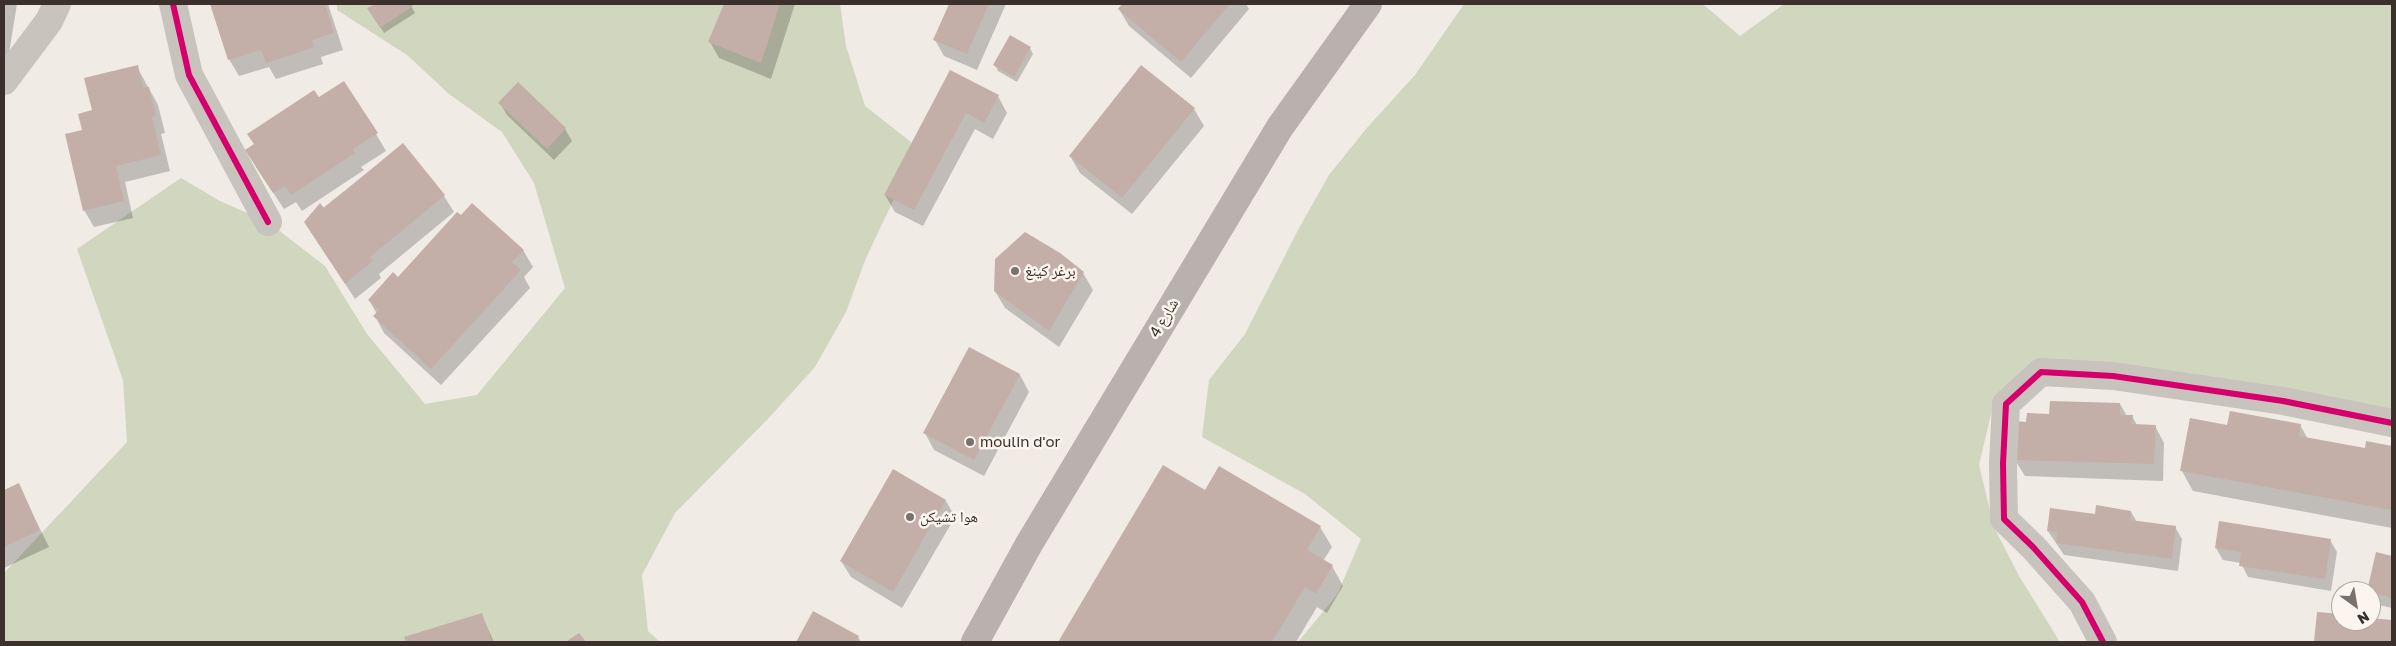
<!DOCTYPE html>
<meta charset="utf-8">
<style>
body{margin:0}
#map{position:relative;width:2396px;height:646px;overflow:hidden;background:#f0ebe5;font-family:"Golos Text",sans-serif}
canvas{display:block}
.frame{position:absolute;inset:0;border:5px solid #3b302b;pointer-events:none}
.north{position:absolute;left:2331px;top:581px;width:50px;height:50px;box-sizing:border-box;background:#fbf5ee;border:1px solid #aea6a0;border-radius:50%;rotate:148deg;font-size:14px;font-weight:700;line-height:20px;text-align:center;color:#3b302b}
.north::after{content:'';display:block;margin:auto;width:18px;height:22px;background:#7a716c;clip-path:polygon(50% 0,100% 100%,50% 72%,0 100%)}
</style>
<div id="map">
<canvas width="2396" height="646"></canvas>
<div class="frame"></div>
<div class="north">N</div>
</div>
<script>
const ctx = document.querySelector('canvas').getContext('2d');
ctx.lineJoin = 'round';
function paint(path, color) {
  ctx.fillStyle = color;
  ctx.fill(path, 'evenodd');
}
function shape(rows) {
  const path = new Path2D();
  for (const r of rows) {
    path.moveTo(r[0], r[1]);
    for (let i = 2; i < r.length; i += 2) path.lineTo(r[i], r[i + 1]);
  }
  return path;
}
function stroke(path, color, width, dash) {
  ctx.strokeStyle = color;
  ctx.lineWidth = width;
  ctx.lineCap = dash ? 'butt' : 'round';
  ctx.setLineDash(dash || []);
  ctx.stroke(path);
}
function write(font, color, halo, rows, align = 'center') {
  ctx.font = font + ' "Golos Text","Noto Naskh Arabic",sans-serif';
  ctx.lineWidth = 5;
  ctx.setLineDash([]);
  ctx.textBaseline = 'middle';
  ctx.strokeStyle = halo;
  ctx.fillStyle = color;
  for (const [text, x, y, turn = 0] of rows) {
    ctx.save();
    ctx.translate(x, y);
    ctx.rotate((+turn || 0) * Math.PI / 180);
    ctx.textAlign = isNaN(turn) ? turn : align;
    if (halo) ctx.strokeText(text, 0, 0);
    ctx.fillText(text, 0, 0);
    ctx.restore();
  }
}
const green = shape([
 [337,4,840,4,846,46,865,106,911,142,894,199,866,258,846,312,815,367,766,421,675,513,642,575,648,631,660,642,4,642,4,573,127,442,123,380,77,249,181,178,220,201,268,222,325,266,367,334,425,404,477,395,565,288,534,183,502,132,449,94,407,55,337,10],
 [1464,4,1703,4,1740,36,1784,4,2392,4,2392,428,2035,365,1992,410,1979,465,1994,527,2019,576,2060,642,1298,642,1337,595,1361,539,1305,494,1202,437,1209,380,1245,334,1298,230,1329,175,1366,129,1415,75]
]);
const shadow = shape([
 [4,4,17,4,5,78,4,78],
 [212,4,328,4,343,50,321,57,323,64,276,79,269,67,239,76,229,59],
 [377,4,410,4,415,13,384,33,369,9],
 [725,4,795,4,771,79,719,58,710,42],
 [950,4,1006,4,977,70,944,56,935,40],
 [1124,4,1246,4,1249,9,1191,78,1129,26,1119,9],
 [1030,48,1033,54,1017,82,998,71,995,65],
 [137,67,158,105,165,133,161,134,170,171,125,182,133,218,94,227,84,210,83,131,94,111],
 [951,72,998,96,1007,113,993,139,975,129,923,226,895,212,885,195],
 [518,84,565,129,572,141,554,160,507,115,500,103],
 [319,99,376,134,386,151,361,167,364,170,302,211,296,202,284,209,256,167,255,144],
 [1194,109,1204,126,1132,214,1080,173,1070,156],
 [403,145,444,196,454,212,379,274,381,278,355,299,305,222],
 [523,250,533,267,524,277,530,288,441,385,384,333,375,316,377,314,369,300],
 [1083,273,1093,290,1059,347,1005,308,995,291],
 [970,349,1020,375,1029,392,984,476,934,450,925,433],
 [2120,404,2127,416,2132,416,2137,425,2155,426,2164,443,2163,481,2025,476,2015,460,2027,423,2050,415],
 [2300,425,2308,439,2366,450,2367,442,2392,447,2392,528,2193,491,2182,471],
 [1163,467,1205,492,1320,527,1332,547,1323,561,1332,566,1343,586,1327,613,1317,607,1296,642,1059,642],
 [18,485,49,547,4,568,4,492],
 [946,501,955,517,902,608,851,577,841,561],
 [2131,512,2137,522,2175,527,2182,539,2178,571,2064,555,2048,531,2096,516],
 [2220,523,2330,540,2337,552,2331,591,2248,577,2241,563,2223,560,2216,548],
 [2377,554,2392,557,2392,608,2375,604,2371,597],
 [814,613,858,637,861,642,797,642],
 [2318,613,2341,616,2341,621,2371,621,2371,619,2392,621,2392,642,2315,642],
 [481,614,494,642,407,642,406,638]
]);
const building = shape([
 [210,4,325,4,334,33,312,40,315,47,266,63,261,50,228,60],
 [375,4,412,4,413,6,380,28,367,8],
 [724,4,780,4,761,63,708,42],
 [949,4,989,4,967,54,933,40],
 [1122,4,1230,4,1181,62,1118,9],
 [1010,35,1031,47,1014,77,993,65],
 [138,65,143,88,149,87,156,116,152,117,161,155,116,166,124,201,83,211,65,134,82,130,78,114,92,110,84,78],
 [1141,65,1195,108,1122,198,1069,156],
 [950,70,999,95,984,123,966,113,914,210,884,195],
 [344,81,378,133,353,149,355,153,291,195,285,186,273,193,245,150,254,144,247,134,314,90,319,97],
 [518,82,566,128,547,149,498,103],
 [403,143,445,195,370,257,373,261,345,284,304,222,320,203,324,208],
 [472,203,524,250,512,262,521,270,431,369,373,316,379,310,368,300,393,272,398,277,457,212,461,215],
 [1025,232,1060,253,1084,272,1049,331,994,291,995,259],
 [969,347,1020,374,974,460,923,433],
 [2050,401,2120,403,2120,415,2133,415,2132,424,2156,425,2154,464,2014,460,2015,421,2026,422,2027,413,2049,414],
 [2230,411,2301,424,2299,436,2365,448,2366,441,2392,446,2392,510,2180,471,2190,418,2227,425],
 [1163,465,1205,490,1219,466,1321,526,1307,550,1333,565,1316,594,1305,587,1272,642,1058,642],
 [893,469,946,500,893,592,840,561],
 [19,483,40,530,4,547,4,490],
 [2096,505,2131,511,2130,520,2176,526,2172,559,2056,543,2057,532,2047,531,2050,508,2095,514],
 [2219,521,2331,539,2325,579,2239,566,2241,552,2215,548],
 [2376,552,2392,556,2392,598,2367,591],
 [813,611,859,636,856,642,796,642],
 [2317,612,2341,614,2341,621,2371,621,2371,618,2392,620,2392,642,2314,642],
 [482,613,492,642,406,642,404,637],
 [579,633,586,642,567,642,567,641]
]);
const minor = shape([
 [173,4,189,75,268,222],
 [4,81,49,21,57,4],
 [2103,642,2082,602,2033,547,2004,519,2003,464,2006,404,2041,372,2113,376,2283,401,2392,423]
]);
const major = shape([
 [975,642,1029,544,1280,127,1368,4]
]);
const cycleway = shape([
 [173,4,189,75,268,222],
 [2103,642,2082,602,2033,547,2004,519,2003,464,2006,404,2041,372,2113,376,2283,401,2392,423]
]);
const markers = [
 [1015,271,5,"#7a716c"],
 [970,442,5,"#7a716c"],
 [910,517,5,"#7a716c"]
];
const poiNames = [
 ["برغر كينغ",1025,271],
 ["moulin d'or",980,442],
 ["هوا تشيكن",920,517]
];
const streetNames = [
 ["شارع 4",1164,318,-59]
];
paint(green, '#d1d6bf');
paint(shadow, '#0003');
paint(building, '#c3afa7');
stroke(minor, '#c9c3be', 28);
stroke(major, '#b8b1ad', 28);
stroke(cycleway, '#d6006c', 6);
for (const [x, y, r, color] of markers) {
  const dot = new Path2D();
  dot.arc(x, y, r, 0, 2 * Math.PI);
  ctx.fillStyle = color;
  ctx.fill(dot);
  stroke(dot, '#fbf5ee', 2);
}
write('15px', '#3b302b', '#fbf5ee', poiNames, 'left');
write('15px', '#3b302b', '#fbf5ee', streetNames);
</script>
